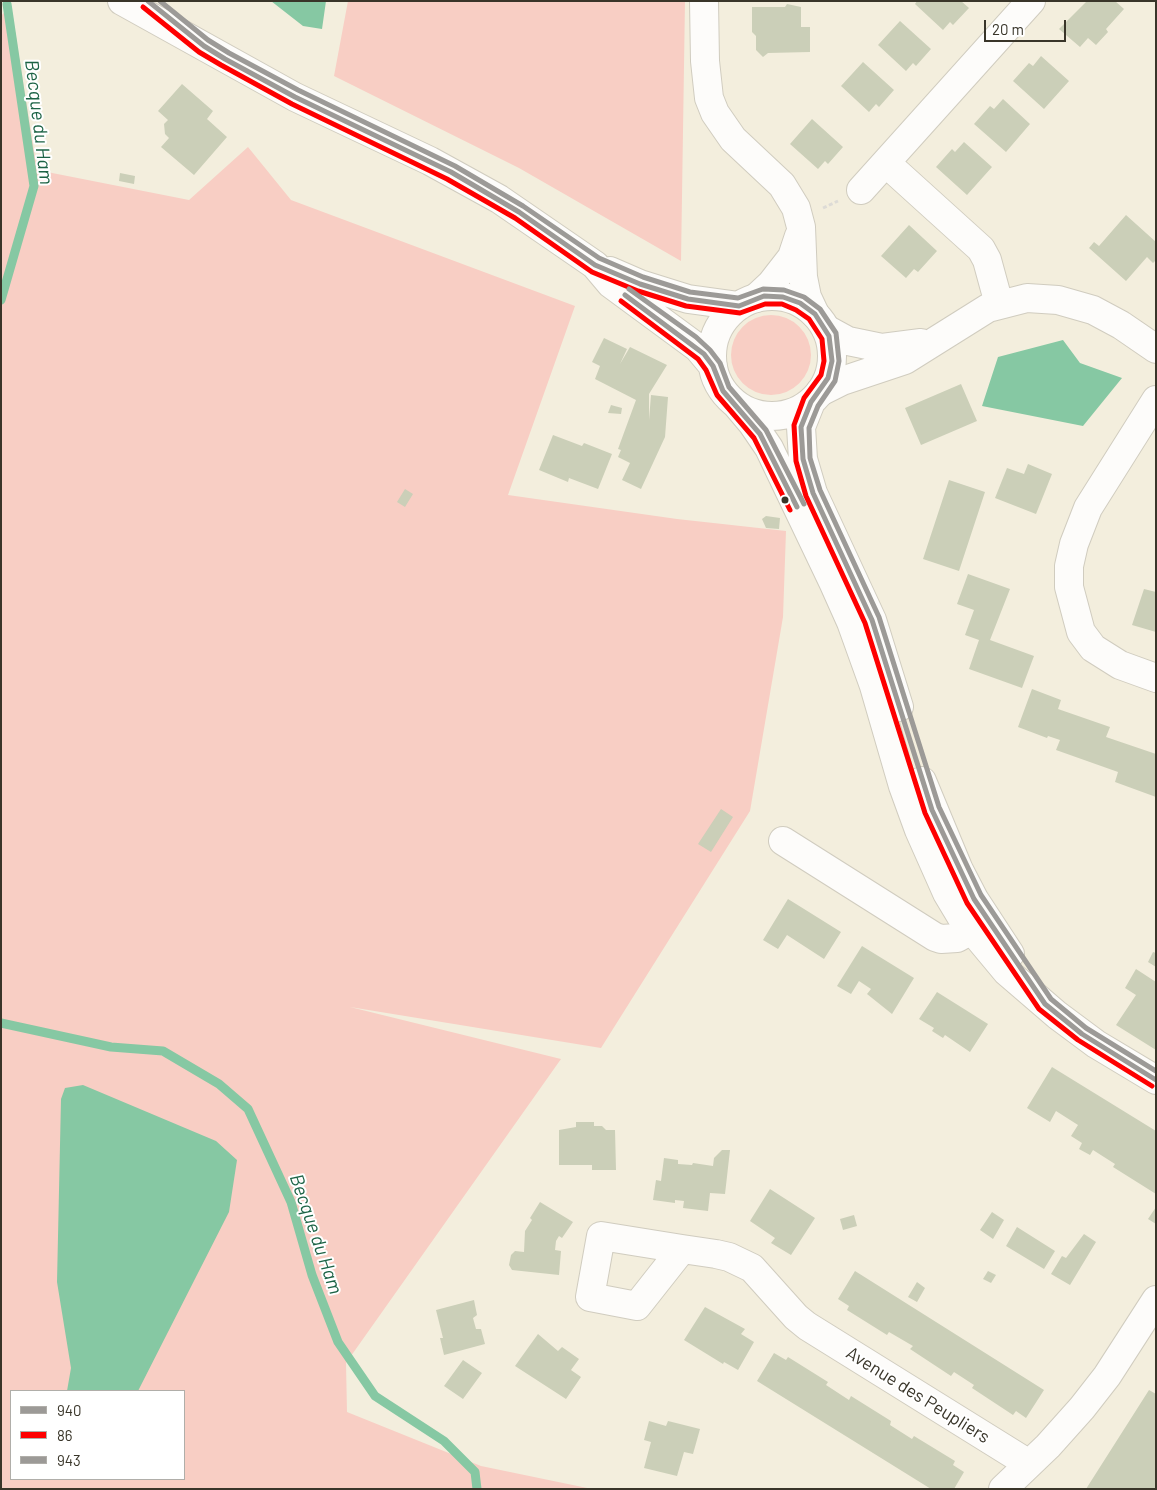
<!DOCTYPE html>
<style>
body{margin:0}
#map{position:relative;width:1157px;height:1490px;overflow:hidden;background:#f3eedd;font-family:Barlow,sans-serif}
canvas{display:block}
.frame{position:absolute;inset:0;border:2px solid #393529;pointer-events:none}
.legend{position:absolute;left:10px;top:1390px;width:175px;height:90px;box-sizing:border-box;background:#fff;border:1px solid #b0aea9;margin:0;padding:6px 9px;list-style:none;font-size:15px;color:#393529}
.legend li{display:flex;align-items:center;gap:10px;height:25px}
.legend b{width:25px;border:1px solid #b0aea9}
.scale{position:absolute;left:984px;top:20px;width:82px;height:22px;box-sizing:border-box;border:2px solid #393529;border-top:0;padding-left:6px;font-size:15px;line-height:18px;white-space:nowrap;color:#393529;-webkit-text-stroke:4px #fff;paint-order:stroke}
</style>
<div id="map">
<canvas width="1157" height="1490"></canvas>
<div class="frame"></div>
<ul class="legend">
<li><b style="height:6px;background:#9c9a97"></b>940</li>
<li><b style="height:6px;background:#fe0000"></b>86</li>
<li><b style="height:6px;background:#9c9a97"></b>943</li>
</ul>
<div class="scale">20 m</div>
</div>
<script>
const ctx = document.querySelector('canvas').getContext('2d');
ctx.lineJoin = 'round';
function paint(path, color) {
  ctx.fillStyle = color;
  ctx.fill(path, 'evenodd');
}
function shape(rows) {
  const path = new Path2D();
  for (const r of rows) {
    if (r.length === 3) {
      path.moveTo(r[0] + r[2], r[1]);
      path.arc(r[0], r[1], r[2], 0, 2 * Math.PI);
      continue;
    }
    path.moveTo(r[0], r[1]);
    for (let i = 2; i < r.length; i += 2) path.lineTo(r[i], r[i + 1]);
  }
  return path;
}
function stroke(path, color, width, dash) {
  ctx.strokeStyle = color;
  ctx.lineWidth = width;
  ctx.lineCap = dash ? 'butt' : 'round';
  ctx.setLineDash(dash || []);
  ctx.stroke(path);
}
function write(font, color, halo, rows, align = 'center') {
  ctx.font = font + ' Barlow,sans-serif';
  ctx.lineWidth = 4;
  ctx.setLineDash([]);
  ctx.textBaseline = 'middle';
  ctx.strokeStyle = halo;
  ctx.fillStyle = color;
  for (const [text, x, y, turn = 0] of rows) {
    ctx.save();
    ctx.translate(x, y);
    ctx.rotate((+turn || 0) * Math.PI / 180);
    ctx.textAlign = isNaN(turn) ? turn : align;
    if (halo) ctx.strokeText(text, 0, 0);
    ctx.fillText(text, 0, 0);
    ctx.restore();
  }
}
const green = shape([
 [348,1,685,1,681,261,519,168,334,76],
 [11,5,37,170,189,200,248,147,291,200,575,306,508,495,677,519,786,531,783,617,750,811,601,1048,350,1007,561,1059,346,1363,347,1412,481,1466,592,1489,1,1489,1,16],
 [11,1391,184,1391,184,1479,11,1479],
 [771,355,40]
]);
const water = shape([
 [271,1,326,1,322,29,303,26],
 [1063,340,1080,363,1122,378,1083,426,982,406,998,357],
 [83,1085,216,1141,237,1160,229,1212,138,1391,67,1391,71,1368,57,1282,61,1099,65,1088]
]);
const stream = shape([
 [1,300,34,186,7,4],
 [1,1023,111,1047,163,1051,219,1084,248,1109,291,1202,312,1275,338,1342,375,1396,444,1441,475,1472,477,1489]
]);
const building = shape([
 [917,1,961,1,969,8,953,25,950,22,943,30,915,4],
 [1087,1,1115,1,1124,9,1106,29,1108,32,1096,45,1088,38,1080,47,1059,29],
 [787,4,801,7,801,27,810,27,810,52,768,53,763,57,756,50,756,36,752,32,752,7,785,7],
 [900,21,931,49,916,66,913,63,906,71,878,45],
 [1041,56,1069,81,1044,109,1013,81,1029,63,1033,66],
 [863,62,894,90,879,107,876,104,869,112,841,86],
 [182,84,213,111,207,119,227,137,194,175,161,147,169,138,165,134,164,124,168,120,158,111],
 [1003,99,1030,124,1006,152,974,124,990,106,994,109],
 [812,119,843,147,828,164,825,161,818,169,790,144],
 [964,142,992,167,967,195,936,167,952,149,955,152],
 [120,173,135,176,134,184,119,181],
 [1126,215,1156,242,1156,260,1153,263,1147,257,1126,281,1089,248,1094,242,1099,246],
 [909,225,937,251,918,272,914,269,906,278,881,256],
 [604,338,627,349,620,364,630,347,667,365,649,394,649,420,651,395,668,397,665,437,641,489,622,480,630,463,618,457,621,450,618,449,636,400,595,379,600,366,592,362],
 [961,384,977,421,921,445,905,408],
 [611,405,622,408,621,414,608,413],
 [553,435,582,446,584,443,612,454,598,489,569,478,568,482,539,470],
 [1028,464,1052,474,1036,514,995,498,1007,468,1024,474],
 [949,480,985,492,959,571,923,559],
 [405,489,413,494,405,507,397,502],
 [766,516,780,518,779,529,766,528,762,519],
 [968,574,1010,589,990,640,1034,656,1022,688,969,669,979,640,965,635,974,610,957,604],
 [1144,589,1156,592,1156,632,1132,625],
 [1032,689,1061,700,1058,709,1110,727,1106,737,1156,754,1156,797,1115,782,1118,772,1056,750,1060,740,1048,736,1047,738,1018,727],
 [721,809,733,817,711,852,698,844],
 [788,899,841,932,824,959,787,935,778,949,763,940],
 [862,946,914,978,892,1014,867,994,871,989,859,981,851,994,837,986],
 [1153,952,1156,953,1156,967,1148,962],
 [1136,969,1156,982,1156,1050,1116,1025,1136,995,1125,988],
 [937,992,988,1024,970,1052,945,1035,943,1038,932,1031,934,1028,919,1019],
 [1052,1067,1156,1131,1156,1194,1113,1167,1115,1164,1093,1150,1090,1155,1079,1149,1082,1143,1071,1136,1078,1125,1056,1111,1050,1122,1027,1108],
 [576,1122,594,1122,594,1126,602,1126,606,1130,615,1130,616,1170,592,1170,592,1165,559,1165,559,1130,576,1127],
 [722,1150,730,1150,725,1194,710,1193,708,1211,683,1208,684,1201,675,1200,675,1203,653,1200,656,1180,661,1181,664,1158,678,1160,678,1164,692,1165,693,1163,713,1166,714,1158],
 [770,1189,815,1218,791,1255,771,1243,775,1238,750,1221],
 [540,1202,573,1222,562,1238,559,1236,556,1241,555,1250,561,1251,559,1275,512,1270,509,1265,511,1255,515,1251,524,1252,525,1231,532,1220,530,1218],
 [1156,1207,1156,1224,1148,1219],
 [992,1212,1004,1220,993,1239,980,1230],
 [854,1215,857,1226,843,1230,840,1219],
 [1017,1227,1055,1251,1044,1269,1006,1246],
 [1084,1234,1096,1242,1070,1285,1051,1274,1062,1256,1066,1258],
 [855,1271,1044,1390,1026,1418,1016,1411,1013,1415,972,1388,974,1385,954,1372,951,1376,910,1349,913,1346,889,1332,887,1335,847,1310,849,1306,838,1299],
 [988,1271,996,1275,991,1283,983,1279],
 [917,1282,925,1288,917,1302,908,1297],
 [474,1300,477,1315,473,1318,476,1329,481,1329,485,1344,444,1355,440,1338,443,1338,436,1310],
 [705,1307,745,1329,741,1334,754,1342,738,1370,724,1362,723,1364,684,1340],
 [538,1334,558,1351,562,1347,579,1359,571,1370,581,1377,566,1399,515,1366],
 [774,1353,786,1360,788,1357,828,1382,826,1385,849,1400,851,1396,891,1421,890,1425,912,1439,914,1436,955,1461,953,1465,964,1472,954,1489,931,1489,757,1381],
 [463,1360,482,1373,463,1399,444,1386],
 [1149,1390,1156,1394,1156,1489,1086,1489],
 [649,1421,666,1426,668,1421,700,1429,693,1454,684,1452,677,1476,644,1468,651,1442,644,1440]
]);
const path = shape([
 [823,208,838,201]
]);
const street = shape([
 [704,1,705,61,709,98,715,113,733,139,782,185,796,208,801,227,803,277,807,297,815,314],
 [886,163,981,249,987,260,999,304],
 [861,190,1031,1],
 [756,298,771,284,792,257,799,236],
 [826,329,848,341,882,348,921,343],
 [820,392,842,381,905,360,988,308,1027,298,1058,300,1093,310,1121,325,1156,349],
 [1156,400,1088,508,1074,544,1069,566,1069,587,1081,632,1093,648,1120,665,1156,678],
 [783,841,935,937,941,939,957,938,988,921],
 [682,1249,637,1306,590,1297,601,1236,682,1249,716,1254,729,1257,752,1268,796,1317,807,1326,1029,1464],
 [1003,1489,1048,1446,1082,1408,1107,1376,1156,1300]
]);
const secondary = shape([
 [122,1,295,97,430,161,499,199,595,265,611,284,698,348,713,366],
 [610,271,640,284,688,299,739,306],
 [772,356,60],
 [811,402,801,427,803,459,813,493,872,620,899,707],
 [736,404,752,423,769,448,834,584,851,622,874,686,903,786,919,830,947,893,962,918,1007,972,1057,1015,1096,1044,1156,1080],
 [922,781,959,870,974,899,1010,954]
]);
const bus1 = shape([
 [148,1,204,46,225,59,295,97,451,172,519,212,595,265,640,284,688,299,739,306,764,296,783,297,800,303,815,314,829,336,832,361,828,378,811,402,801,427,803,459,813,493,872,620,932,810,974,899,1045,1004,1082,1034,1156,1080],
 [625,295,704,354,713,366,723,391,760,434,797,507]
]);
const bus2 = shape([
 [143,7,199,52,221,65,292,104,447,179,515,218,592,272,638,291,686,306,740,313,765,304,782,304,796,310,809,319,822,339,824,361,821,375,804,398,794,425,796,461,806,496,865,623,925,813,967,903,1039,1009,1078,1040,1152,1086],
 [621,301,698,359,706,370,717,395,754,438,790,510]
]);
const bus3 = shape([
 [160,1,208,40,229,53,298,90,455,166,523,206,599,258,643,277,690,292,738,298,763,289,784,290,804,297,820,309,836,333,839,361,835,381,818,406,809,428,810,458,820,490,879,617,939,807,981,895,1051,999,1086,1028,1156,1071],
 [629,289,696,337,710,350,720,363,729,387,766,430,804,504]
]);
const markers = [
 [785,500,4.5,"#393529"]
];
const streetNames = [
 ["Avenue des Peupliers",918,1395,32]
];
const waterNames = [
 ["Becque du Ham",39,122,83],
 ["Becque du Ham",316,1234,71]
];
paint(green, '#f8cec4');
paint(water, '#86c8a3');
stroke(stream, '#86c8a3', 9);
paint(building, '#cbcfb8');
stroke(street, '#d0ccbf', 30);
stroke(secondary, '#d0ccbf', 30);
stroke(path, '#dddbd6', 3, [4, 2.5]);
stroke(street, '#fdfcfa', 28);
stroke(secondary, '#fdfcfa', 28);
stroke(bus1, '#9c9a97', 5);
stroke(bus2, '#fe0000', 5);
stroke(bus3, '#9c9a97', 5);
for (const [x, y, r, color] of markers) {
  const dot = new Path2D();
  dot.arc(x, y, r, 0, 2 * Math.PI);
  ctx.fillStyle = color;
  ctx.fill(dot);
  stroke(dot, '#fff', 2);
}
write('18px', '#393529', '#fff', streetNames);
write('italic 19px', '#1c6345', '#fff', waterNames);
</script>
